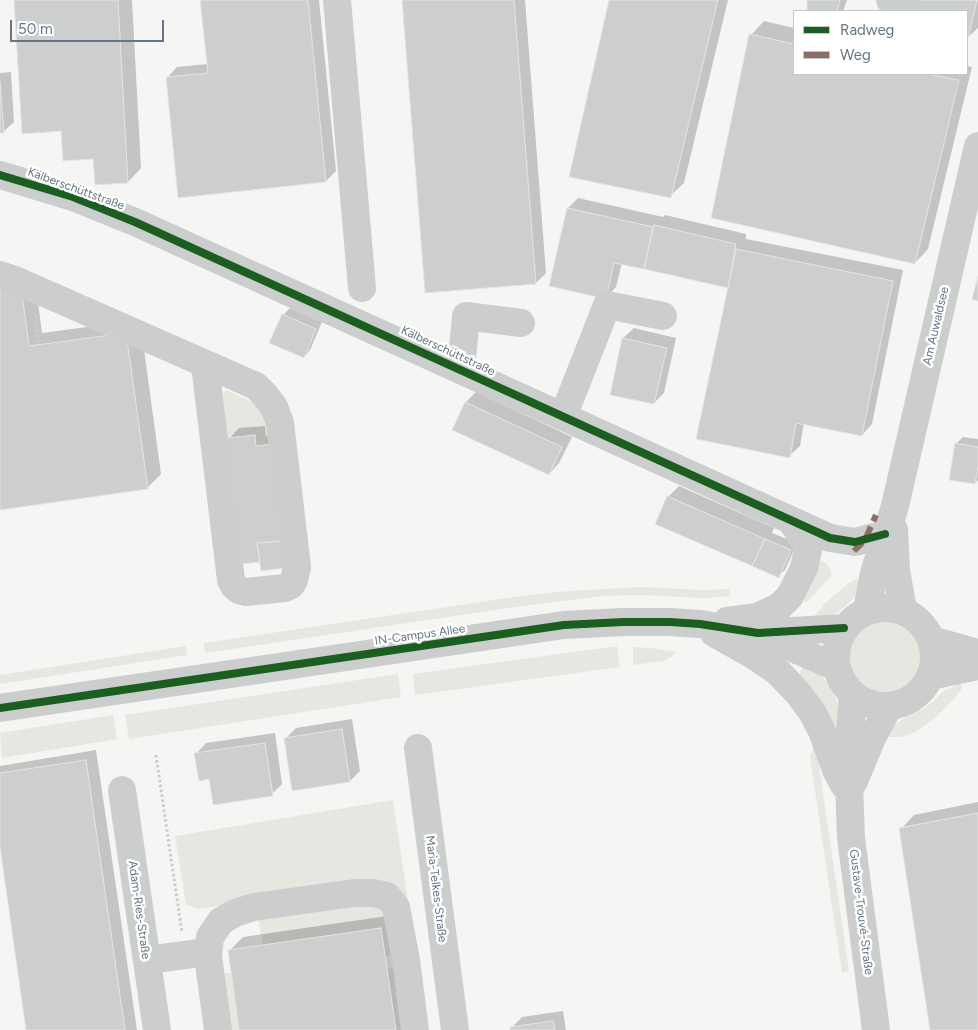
<!DOCTYPE html>
<meta charset="utf-8">
<style>
body{margin:0}
#map{position:relative;width:978px;height:1030px;overflow:hidden;background:#f5f5f3;font-family:Figtree,sans-serif}
canvas{display:block}
.legend{position:absolute;left:793px;top:10px;width:175px;height:65px;box-sizing:border-box;background:#fff;border:1px solid #c1c8cd;margin:0;padding:6px 9px;list-style:none;font-size:15px;color:#647583}
.legend li{display:flex;align-items:center;gap:10px;height:25px}
.legend b{width:25px;border:1px solid #c1c8cd}
.scale{position:absolute;left:10px;top:20px;width:154px;height:22px;box-sizing:border-box;border:2px solid #647583;border-top:0;padding-left:6px;font-size:15px;line-height:18px;white-space:nowrap;color:#647583;-webkit-text-stroke:4px #fff;paint-order:stroke}
</style>
<div id="map">
<canvas width="978" height="1030"></canvas>
<ul class="legend">
<li><b style="height:6px;background:#1b5e20"></b>Radweg</li>
<li><b style="height:6px;background:#8d6e63"></b>Weg</li>
</ul>
<div class="scale">50 m</div>
</div>
<script>
const ctx = document.querySelector('canvas').getContext('2d');
ctx.lineJoin = 'round';
function paint(path, color) {
  ctx.fillStyle = color;
  ctx.fill(path, 'evenodd');
}
function shape(rows) {
  const path = new Path2D();
  for (const r of rows) {
    if (r.length === 3) {
      path.moveTo(r[0] + r[2], r[1]);
      path.arc(r[0], r[1], r[2], 0, 2 * Math.PI);
      continue;
    }
    path.moveTo(r[0], r[1]);
    for (let i = 2; i < r.length; i += 2) path.lineTo(r[i], r[i + 1]);
  }
  return path;
}
function stroke(path, color, width, dash) {
  ctx.strokeStyle = color;
  ctx.lineWidth = width;
  ctx.lineCap = dash ? 'butt' : 'round';
  ctx.setLineDash(dash || []);
  ctx.stroke(path);
}
function write(font, color, halo, rows, align = 'center') {
  ctx.font = font + ' Figtree,sans-serif';
  ctx.lineWidth = 5;
  ctx.setLineDash([]);
  ctx.textBaseline = 'middle';
  ctx.strokeStyle = halo;
  ctx.fillStyle = color;
  for (const [text, x, y, turn = 0] of rows) {
    ctx.save();
    ctx.translate(x, y);
    ctx.rotate((+turn || 0) * Math.PI / 180);
    ctx.textAlign = isNaN(turn) ? turn : align;
    if (halo) ctx.strokeText(text, 0, 0);
    ctx.fillText(text, 0, 0);
    ctx.restore();
  }
}
const green = shape([
 [226,390,252,402,264,411,271,444,256,446,227,438,223,395],
 [819,560,827,563,832,575,807,602,803,600],
 [863,578,858,592,850,602,840,611,830,616,813,619,824,604,845,586,854,580],
 [641,587,704,590,730,589,730,596,705,598,641,595,602,596,522,606,205,653,204,643,521,596,568,591],
 [885,655,37],
 [186,646,187,655,0,684,0,675],
 [617,646,620,667,415,695,413,674],
 [633,647,650,648,677,652,673,656,663,661,633,665],
 [804,663,822,676,830,687,836,699,839,711,839,726,828,725,799,676],
 [398,674,401,697,129,739,125,715],
 [961,683,962,689,951,702,935,718,915,732,901,737,885,737,891,728,901,720,925,708,936,699,942,692],
 [113,715,117,739,2,758,0,733],
 [814,747,818,759,849,971,842,973,810,757],
 [393,800,427,1030,377,884,197,909,186,904,175,836],
 [382,903,398,954,385,956,380,928,263,945,257,913],
 [401,966,410,1030,396,1030,387,968],
 [218,973,231,973,239,1030,222,1030]
]);
const shadow = shape([
 [16,0,132,0,141,168,128,182,94,158,62,130],
 [201,0,319,0,336,171,326,181,167,78,177,67,208,64],
 [403,0,525,0,546,273,536,283],
 [611,0,728,0,684,183,670,196],
 [809,0,847,0,843,11,808,11],
 [913,0,978,0,978,28,967,38,967,11,910,11],
 [764,21,794,28,794,74,967,74,967,66,972,67,928,249,915,263,751,35],
 [11,72,14,122,3,132,0,132,0,73],
 [578,198,663,217,665,215,746,234,746,239,903,270,872,424,862,435,804,423,800,446,789,456,729,287,622,263,616,287,606,298,568,208],
 [34,273,42,333,140,320,161,474,148,487,0,508,0,278],
 [290,308,322,322,310,350,304,357,283,315],
 [634,328,676,338,664,393,654,403,623,338],
 [476,392,572,437,559,463,549,474,466,402],
 [265,426,266,436,281,434,261,561,229,439,239,428],
 [963,437,978,439,978,480,975,483,956,444],
 [679,486,774,528,772,533,797,543,785,570,778,576,668,497],
 [352,719,360,771,350,781,286,738,296,728],
 [275,733,282,784,272,794,210,778,196,754,206,743],
 [96,750,137,1030,27,1030,0,838,0,766],
 [978,802,978,1030,931,1030,901,829,914,815],
 [394,915,411,1030,241,1030,229,951,243,937],
 [563,1011,566,1030,511,1030,511,1028,522,1017]
]);
const building = shape([
 [14,0,118,0,128,183,95,185,93,159,63,161,61,131,22,134,14,0],
 [200,0,308,0,326,182,178,198,166,77,208,73,200,0],
 [402,0,514,0,536,284,425,293,402,0],
 [609,0,718,0,671,198,569,177,609,0],
 [807,0,840,0,837,11,807,11,807,0],
 [911,0,977,0,968,39,967,39,967,11,909,11,911,0],
 [749,34,794,44,794,74,928,74,959,80,915,264,711,218,749,34],
 [0,82,4,133,0,133,0,82],
 [567,208,653,227,644,269,614,263,606,299,549,286,567,208],
 [654,225,736,244,728,288,644,269,654,225],
 [736,249,893,281,862,436,796,423,790,458,696,439,736,249],
 [978,276,978,301,972,299,978,276],
 [21,286,29,346,126,333,148,489,0,510,0,289,21,286],
 [282,314,316,329,304,358,269,343,282,314],
 [622,338,667,348,654,404,610,395,622,338],
 [465,402,562,447,549,475,452,430,465,402],
 [255,435,256,446,271,444,282,541,257,543,260,562,241,564,227,438,255,435],
 [955,443,978,447,978,466,975,484,949,480,955,443],
 [667,496,765,539,752,566,655,524,667,496],
 [765,539,791,550,779,578,752,566,765,539],
 [282,541,285,568,261,571,257,543,282,541],
 [342,729,350,782,292,791,284,738,342,729],
 [265,743,273,796,213,805,209,779,199,781,194,753,265,743],
 [86,760,125,1030,26,1030,0,847,0,773,86,760],
 [978,813,978,1030,930,1030,899,828,978,813],
 [381,928,396,1030,239,1030,228,950,381,928],
 [553,1021,555,1030,510,1030,510,1027,553,1021]
]);
const path = shape([
 [35,315,39,345],
 [156,755,182,933]
]);
const minor = shape([
 [337,0,362,288],
 [890,0,905,3],
 [0,175,73,197,135,222,830,538,855,542,885,534],
 [0,275,15,280,256,386,265,395,274,407,280,423,297,567,294,580,291,585,285,588,246,592,239,590,234,586,231,580,205,365],
 [461,370,466,316,521,323],
 [563,417,607,305,663,316],
 [894,530,896,570,903,610],
 [885,657,49],
 [867,610,874,573,895,506,978,146],
 [727,621,757,617,770,611,780,606,790,596,804,568,808,550,806,542,791,521],
 [714,633,753,655,778,672,798,693,812,712,822,731,836,770,844,785],
 [764,636,836,667],
 [931,640,978,653],
 [930,676,978,666],
 [853,694,848,755,851,838,876,1030],
 [0,708,564,625,623,622,670,622,700,624,758,633,844,628],
 [418,748,455,1030],
 [854,781,872,738,889,706],
 [122,790,157,1030],
 [147,960,208,952],
 [218,1030,208,956,210,937,221,921,235,913,254,907,354,893,373,893,387,896,396,907,406,960,415,1030]
]);
const quiet = shape([
 [854,551,865,540,876,515]
]);
const cycleway = shape([
 [0,175,73,197,135,222,830,538,855,542,885,534],
 [0,708,564,625,623,622,670,622,700,624,758,633,844,628]
]);
const streetNames = [
 ["Kälberschüttstraße",76,189,20],
 ["Am Auwaldsee",936,326,-77],
 ["Kälberschüttstraße",448,351,25],
 ["IN-Campus Allee",420,635,-8],
 ["Maria-Telkes-Straße",436,889,83],
 ["Adam-Ries-Straße",139,910,82],
 ["Gustave-Trouvé-Straße",861,912,83]
];
paint(green, '#e4e8e1');
paint(shadow, '#0003');
paint(building, '#cdcfcf');
stroke(building, '#e4e4e3', 1);
stroke(path, '#cacbcb', 3, [2.5, 2.5]);
stroke(minor, '#cccece', 28);
stroke(quiet, '#8d6e63', 6, [12, 6]);
stroke(cycleway, '#1b5e20', 8);
write('12px', '#647583', '#fff', streetNames);
</script>
